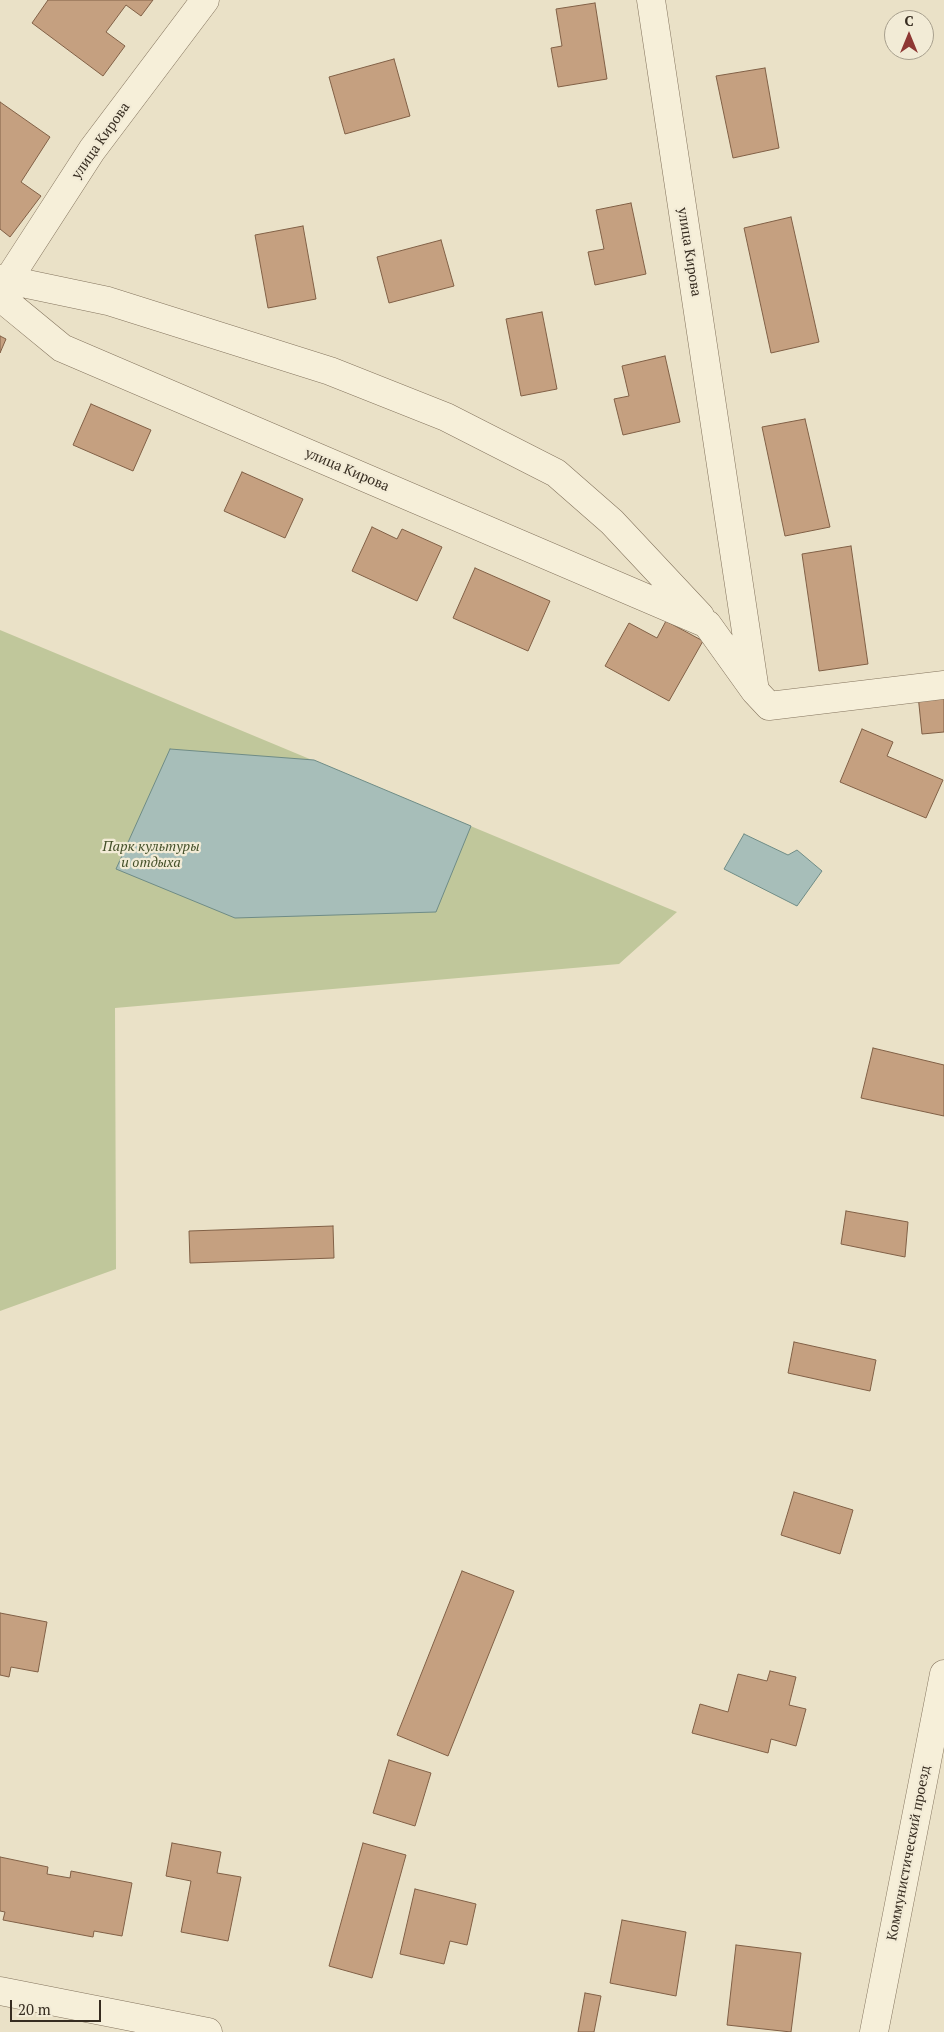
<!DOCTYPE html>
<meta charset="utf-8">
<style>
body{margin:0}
#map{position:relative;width:944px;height:2032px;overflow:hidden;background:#eae1c7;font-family:"PT Serif",serif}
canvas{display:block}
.north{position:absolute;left:884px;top:10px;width:50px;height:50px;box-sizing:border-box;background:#f2ebd6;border:1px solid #a79f8d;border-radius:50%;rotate:0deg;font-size:14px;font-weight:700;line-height:20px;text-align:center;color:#362c20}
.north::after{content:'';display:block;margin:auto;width:18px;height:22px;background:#8e3733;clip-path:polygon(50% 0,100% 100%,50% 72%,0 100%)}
.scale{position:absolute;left:10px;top:2000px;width:91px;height:22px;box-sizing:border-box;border:2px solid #362c20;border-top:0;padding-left:6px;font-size:15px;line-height:18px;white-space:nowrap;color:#362c20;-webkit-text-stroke:4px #f2ebd6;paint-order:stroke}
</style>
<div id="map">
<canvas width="944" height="2032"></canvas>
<div class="north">С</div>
<div class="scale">20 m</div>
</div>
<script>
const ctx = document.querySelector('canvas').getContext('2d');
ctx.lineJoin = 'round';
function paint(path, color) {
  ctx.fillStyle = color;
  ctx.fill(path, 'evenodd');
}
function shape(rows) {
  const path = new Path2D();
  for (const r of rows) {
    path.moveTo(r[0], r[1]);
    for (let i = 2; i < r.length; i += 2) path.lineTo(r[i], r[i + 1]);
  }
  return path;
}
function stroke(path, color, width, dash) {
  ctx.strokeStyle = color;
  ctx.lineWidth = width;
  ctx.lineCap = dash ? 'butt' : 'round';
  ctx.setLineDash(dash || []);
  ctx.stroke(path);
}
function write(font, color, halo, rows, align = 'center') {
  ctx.font = font + ' "PT Serif",serif';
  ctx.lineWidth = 4.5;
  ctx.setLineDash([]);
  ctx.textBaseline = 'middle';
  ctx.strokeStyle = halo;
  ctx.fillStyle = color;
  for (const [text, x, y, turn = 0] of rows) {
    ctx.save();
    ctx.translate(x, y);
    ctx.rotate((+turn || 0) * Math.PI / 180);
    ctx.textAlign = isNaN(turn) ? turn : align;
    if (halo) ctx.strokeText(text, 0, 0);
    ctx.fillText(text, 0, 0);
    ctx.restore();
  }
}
const green = shape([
 [0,630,677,912,619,964,115,1008,116,1269,0,1311]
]);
const water = shape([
 [170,749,314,760,471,826,436,912,235,918,116,869,170,749],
 [744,834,788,855,797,850,822,871,797,906,724,869,744,834]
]);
const building = shape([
 [48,0,153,0,141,16,126,5,106,32,125,46,103,76,32,23,48,0],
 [595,3,607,79,558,87,551,48,562,46,556,9,595,3],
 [394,59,410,116,345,134,329,77,394,59],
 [765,68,779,148,733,158,716,76,765,68],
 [0,102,50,137,21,182,41,196,10,237,0,229,0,102],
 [631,203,646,274,595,285,588,252,604,249,596,210,631,203],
 [791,217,819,342,771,353,744,228,791,217],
 [303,226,316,299,268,308,255,235,303,226],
 [441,240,454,286,389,303,377,257,441,240],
 [542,312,557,389,521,396,506,319,542,312],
 [0,336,6,339,0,353,0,336],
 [665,356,680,422,623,435,614,399,629,396,622,366,665,356],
 [91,404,151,430,133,471,73,445,91,404],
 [805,419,830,527,785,536,762,427,805,419],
 [242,472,303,499,285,538,224,511,242,472],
 [372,527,397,539,402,529,442,547,417,601,352,571,372,527],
 [851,546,868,664,819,671,802,554,851,546],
 [475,568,550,601,528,651,453,618,475,568],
 [666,621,703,641,669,701,605,666,629,623,657,638,666,621],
 [944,693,944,732,922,734,918,695,944,693],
 [862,729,893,742,887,756,943,780,926,818,840,782,862,729],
 [873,1048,944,1065,944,1116,861,1098,873,1048],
 [846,1211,908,1222,905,1257,841,1244,846,1211],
 [333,1226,334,1258,190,1263,189,1231,333,1226],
 [794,1342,876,1360,870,1391,788,1373,794,1342],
 [794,1492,853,1510,840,1554,781,1535,794,1492],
 [462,1571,514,1591,448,1756,397,1735,462,1571],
 [0,1613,47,1622,38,1672,11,1667,9,1677,0,1675,0,1613],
 [770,1671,796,1677,789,1705,806,1709,796,1746,771,1739,768,1753,692,1733,700,1704,728,1712,738,1674,767,1681,770,1671],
 [389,1760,431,1773,415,1826,373,1813,389,1760],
 [172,1843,221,1852,217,1873,241,1877,228,1941,181,1932,191,1881,166,1876,172,1843],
 [363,1843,406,1855,372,1978,329,1966,363,1843],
 [0,1857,48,1867,47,1874,70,1878,71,1871,132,1883,122,1936,94,1931,93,1937,3,1920,5,1912,0,1911,0,1857],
 [415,1889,476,1904,467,1945,450,1941,444,1964,400,1954,415,1889],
 [622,1920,686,1932,676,1996,610,1983,622,1920],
 [736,1945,801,1953,791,2032,727,2025,736,1945],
 [585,1993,601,1996,594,2032,578,2032,585,1993]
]);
const minor = shape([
 [0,279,8,280,92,150,205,0],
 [8,280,108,301,330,371,446,417,556,473,612,522,700,616],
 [0,297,62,348,707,624,755,691,651,0],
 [755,691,769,706,944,685],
 [0,1991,208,2032],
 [874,2032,944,1674]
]);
const streetNames = [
 ["улица Кирова",101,141,-55],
 ["улица Кирова",689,252,81],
 ["улица Кирова",347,470,23],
 ["Коммунистический проезд",909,1853,-79]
];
const parkNames = [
 ["Парк культуры",151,847],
 ["и отдыха",151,863]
];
paint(green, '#c0c79b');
paint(water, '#a7beb9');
stroke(water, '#6f8c86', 1);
paint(building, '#c5a080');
stroke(building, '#816046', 1);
stroke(minor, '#84745e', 29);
stroke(minor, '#f6efd9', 28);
write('14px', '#362c20', '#f2ebd6', streetNames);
write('italic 14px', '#445029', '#f2ebd6', parkNames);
</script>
